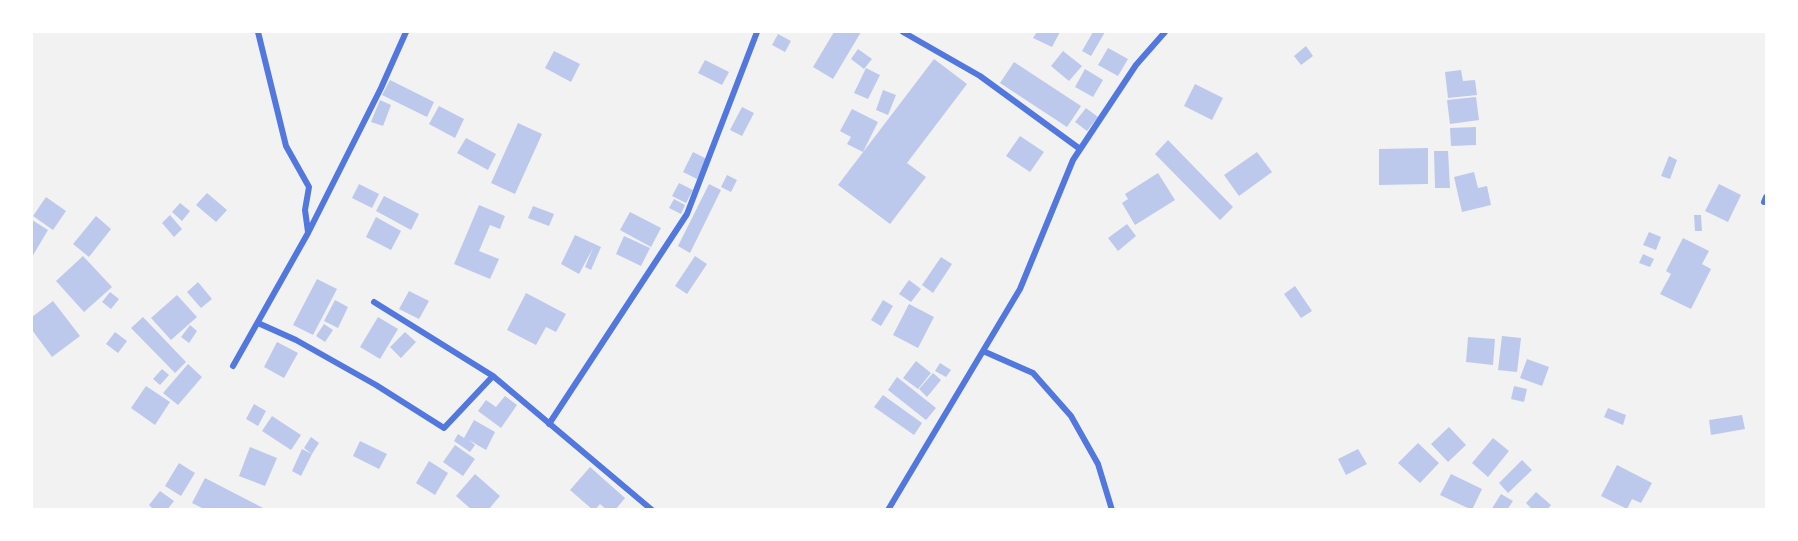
<!DOCTYPE html>
<style>
body{margin:0}
#map{position:relative;width:1798px;height:541px;overflow:hidden;background:#f2f2f2;font-family:"PT Sans Narrow",sans-serif}
canvas{display:block}
.frame{position:absolute;inset:0;border:33px solid #fff;pointer-events:none}
</style>
<div id="map">
<canvas width="1798" height="541"></canvas>
<div class="frame"></div>
</div>
<script>
const ctx = document.querySelector('canvas').getContext('2d');
ctx.lineJoin = 'round';
function paint(path, color) {
  ctx.fillStyle = color;
  ctx.fill(path, 'evenodd');
}
function shape(rows) {
  const path = new Path2D();
  for (const r of rows) {
    path.moveTo(r[0], r[1]);
    for (let i = 2; i < r.length; i += 2) path.lineTo(r[i], r[i + 1]);
  }
  return path;
}
function stroke(path, color, width, dash) {
  ctx.strokeStyle = color;
  ctx.lineWidth = width;
  ctx.lineCap = dash ? 'butt' : 'round';
  ctx.setLineDash(dash || []);
  ctx.stroke(path);
}
const building = shape([
 [834,32,861,32,833,79,813,67],
 [1037,32,1060,32,1052,47,1033,38],
 [1093,32,1105,32,1091,56,1082,51],
 [778,34,791,41,785,52,772,45],
 [1306,46,1313,56,1301,65,1294,56],
 [1108,48,1128,59,1118,76,1098,65],
 [858,49,872,59,864,69,851,59],
 [554,51,580,64,571,82,545,68],
 [1063,51,1082,66,1069,81,1051,66],
 [934,59,967,84,907,163,926,177,890,224,838,185],
 [705,60,729,72,722,85,698,73],
 [1014,62,1081,106,1067,127,1000,83],
 [866,68,880,75,868,99,854,93],
 [1085,69,1103,80,1093,97,1075,87],
 [1461,70,1463,81,1475,80,1477,95,1448,98,1445,72],
 [390,80,434,102,427,117,382,95],
 [1195,84,1223,98,1212,120,1184,106],
 [883,90,896,95,888,115,876,110],
 [1476,97,1479,120,1450,124,1447,100],
 [380,100,391,105,383,126,371,122],
 [439,106,464,119,455,138,429,124],
 [742,107,754,113,742,136,730,130],
 [1086,108,1098,117,1087,131,1075,122],
 [852,109,878,122,863,152,847,144,851,137,840,131],
 [518,123,542,134,515,194,491,183],
 [1476,127,1476,145,1451,146,1450,128],
 [1020,136,1044,152,1030,172,1006,156],
 [466,138,496,154,488,170,457,153],
 [1168,140,1233,207,1220,220,1155,154],
 [1428,148,1428,184,1379,185,1379,149],
 [1434,151,1448,151,1450,188,1435,188],
 [693,152,707,159,697,179,683,172],
 [1257,152,1272,172,1239,196,1224,175],
 [1669,156,1677,160,1670,179,1661,176],
 [1474,172,1478,188,1487,186,1491,205,1462,212,1454,177],
 [1158,173,1175,200,1135,225,1122,203,1128,199,1125,194],
 [727,175,737,180,731,192,721,187],
 [679,183,693,190,686,203,672,196],
 [359,184,379,194,372,208,352,198],
 [709,184,721,190,690,253,678,246],
 [1719,184,1741,195,1728,222,1705,211],
 [207,193,227,210,216,222,196,205],
 [384,196,419,214,411,230,376,211],
 [46,197,66,211,53,230,33,216],
 [674,199,685,205,681,214,669,208],
 [180,203,190,211,182,221,172,212],
 [479,205,505,216,500,229,490,225,479,251,499,259,490,279,454,264],
 [533,206,554,214,549,226,528,218],
 [630,212,661,228,651,247,620,230],
 [170,215,182,229,174,237,162,223],
 [1694,215,1701,215,1702,231,1695,231],
 [96,216,111,229,89,257,73,244],
 [376,217,401,231,391,250,366,237],
 [32,220,48,230,32,257],
 [1127,224,1136,236,1118,251,1108,238],
 [1649,232,1661,237,1656,250,1643,245],
 [575,235,601,247,591,270,585,267,593,248,579,274,561,264],
 [624,236,650,248,641,266,616,254],
 [1683,238,1709,251,1702,264,1711,269,1691,309,1660,294,1671,274,1666,271],
 [1643,254,1654,259,1650,267,1639,263],
 [83,256,112,287,84,312,56,281],
 [695,256,707,264,687,294,675,286],
 [941,257,952,264,933,293,922,285],
 [317,279,337,289,313,335,293,325],
 [909,280,921,289,911,302,899,294],
 [198,282,212,299,201,308,187,292],
 [1295,286,1312,311,1301,318,1284,294],
 [409,291,429,301,419,319,399,309],
 [110,292,119,299,111,309,102,302],
 [526,293,566,314,556,332,546,327,536,345,507,330],
 [177,295,197,317,171,340,151,318],
 [335,300,348,307,338,328,324,321],
 [883,300,893,306,881,326,871,320],
 [53,301,80,336,52,357,32,330,32,317],
 [909,304,934,317,918,348,893,335],
 [143,317,186,362,175,373,131,328],
 [378,317,398,329,380,359,360,347],
 [324,324,333,330,325,342,316,336],
 [190,325,197,331,189,343,181,337],
 [115,332,127,341,118,353,106,344],
 [405,332,416,342,401,358,390,347],
 [1502,336,1521,338,1517,372,1498,370],
 [1468,337,1495,339,1493,365,1466,362],
 [277,342,298,353,284,378,264,367],
 [1527,359,1549,367,1542,386,1520,378],
 [916,361,931,373,918,389,903,378],
 [940,363,951,370,946,377,935,371],
 [188,364,202,377,178,405,163,393],
 [162,369,169,375,160,385,153,379],
 [933,373,941,380,927,397,919,389],
 [897,377,936,408,926,420,888,390],
 [146,386,170,402,155,425,131,408],
 [1514,386,1527,389,1524,402,1511,399],
 [883,395,922,423,914,435,874,407],
 [505,396,517,405,501,428,478,411,486,400,496,407],
 [254,404,266,411,258,426,246,419],
 [1608,408,1626,415,1623,425,1604,417],
 [1742,415,1745,429,1711,435,1709,420],
 [272,416,301,435,291,450,262,431],
 [474,420,495,432,486,450,469,440,475,445,470,452,454,441,458,434,464,438],
 [1449,427,1466,445,1448,462,1431,444],
 [311,437,319,443,312,454,304,448],
 [1493,438,1509,451,1488,477,1472,463],
 [360,441,387,454,379,469,353,456],
 [1418,443,1439,463,1420,483,1398,463],
 [455,445,475,459,463,476,443,462],
 [250,447,277,458,265,486,239,476],
 [302,449,312,454,301,476,292,471],
 [1358,449,1367,464,1346,475,1338,459],
 [1522,460,1532,470,1508,493,1499,483],
 [429,461,448,473,435,495,416,483],
 [179,463,195,473,181,496,165,486],
 [1617,465,1652,483,1641,503,1632,499,1627,509,1601,496],
 [590,467,625,498,615,510,607,510,600,504,595,510,593,510,570,490],
 [475,474,500,496,488,510,472,510,456,496],
 [1451,474,1482,489,1472,510,1440,495],
 [205,478,267,510,206,510,192,503],
 [160,491,174,501,167,510,154,510,149,505],
 [1536,492,1551,505,1547,510,1533,510,1526,503],
 [1501,494,1513,501,1507,510,1491,510]
]);
const minor = shape([
 [258,32,286,146,309,187,305,210,308,232],
 [903,32,980,76,1080,149],
 [1764,202,1766,197],
 [374,302,493,376,652,510],
 [258,323,296,340,376,385,444,428,493,376],
 [983,351,1033,373,1071,416,1098,464,1112,510],
 [233,366,308,233,381,88,406,32],
 [549,424,687,214,757,32],
 [888,510,1020,289,1073,160,1136,65,1165,32]
]);
paint(building, '#bdc9ec');
stroke(minor, '#5277de', 6);
</script>
